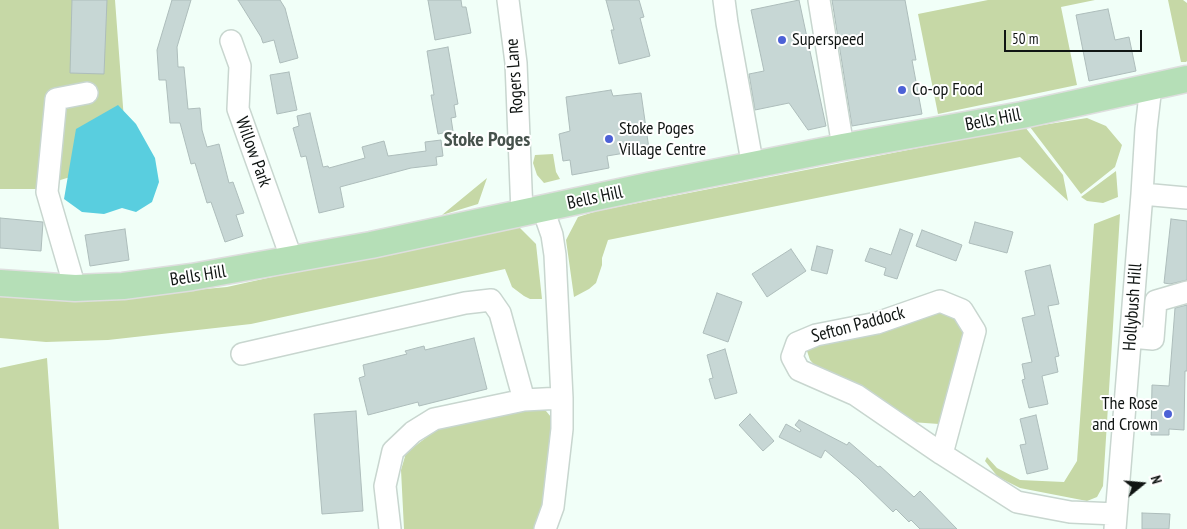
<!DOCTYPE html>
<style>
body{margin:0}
#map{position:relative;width:1187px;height:529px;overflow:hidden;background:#f1fff8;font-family:"PT Sans Narrow",sans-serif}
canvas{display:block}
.north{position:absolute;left:1117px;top:459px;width:50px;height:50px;-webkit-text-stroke:4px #fff;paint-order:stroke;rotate:73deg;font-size:14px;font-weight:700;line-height:20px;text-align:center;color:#101513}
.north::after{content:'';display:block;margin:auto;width:18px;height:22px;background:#101513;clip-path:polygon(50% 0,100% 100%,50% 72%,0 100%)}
.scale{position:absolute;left:1004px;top:30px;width:138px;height:22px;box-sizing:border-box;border:2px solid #101513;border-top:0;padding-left:6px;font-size:15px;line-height:18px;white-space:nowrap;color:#101513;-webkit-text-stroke:4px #fff;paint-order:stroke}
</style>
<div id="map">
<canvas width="1187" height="529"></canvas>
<div class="north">N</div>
<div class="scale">50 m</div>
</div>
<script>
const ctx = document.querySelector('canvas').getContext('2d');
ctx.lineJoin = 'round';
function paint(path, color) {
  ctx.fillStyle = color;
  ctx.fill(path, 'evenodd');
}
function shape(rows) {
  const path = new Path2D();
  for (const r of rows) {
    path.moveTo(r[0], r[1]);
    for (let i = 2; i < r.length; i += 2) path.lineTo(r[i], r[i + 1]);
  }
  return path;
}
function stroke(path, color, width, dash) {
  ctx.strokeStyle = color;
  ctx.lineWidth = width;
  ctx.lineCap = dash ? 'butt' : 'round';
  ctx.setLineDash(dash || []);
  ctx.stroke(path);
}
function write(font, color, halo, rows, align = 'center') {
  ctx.font = font + ' "PT Sans Narrow",sans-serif';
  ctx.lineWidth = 4;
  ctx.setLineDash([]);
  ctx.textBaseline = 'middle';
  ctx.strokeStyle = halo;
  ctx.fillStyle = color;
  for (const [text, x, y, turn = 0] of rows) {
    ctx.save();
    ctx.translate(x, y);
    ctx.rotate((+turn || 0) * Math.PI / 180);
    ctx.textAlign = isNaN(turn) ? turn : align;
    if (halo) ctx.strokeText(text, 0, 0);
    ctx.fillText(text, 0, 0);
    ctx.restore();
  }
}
const green = shape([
 [0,0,115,0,127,160,57,181,40,189,0,189],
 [988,0,1095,0,1061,7,1077,85,938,114,918,14],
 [1168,0,1183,0,1187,3,1187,61,1186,62,1181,62],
 [1087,118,1106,126,1122,145,1115,167,1081,194,1030,127],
 [1025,127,1063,175,1068,201,1020,157,608,240,602,258,602,265,596,283,589,289,574,297,566,240,578,217,597,211],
 [553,154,556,172,560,179,544,183,537,175,533,163,535,155],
 [1116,171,1118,197,1103,203,1087,201,1081,197],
 [487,178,478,204,442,215],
 [1120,214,1103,486,1097,497,1087,501,1020,488,998,477,985,461,987,457,997,468,1020,480,1064,482,1077,461,1094,224],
 [491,228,520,228,536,244,542,299,530,299,524,296,512,287,505,269,251,324,108,340,46,342,0,338,0,295,75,301,227,287],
 [945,310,958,311,969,336,939,424,911,422,818,369,810,360,807,351,813,341],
 [47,358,59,529,0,529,0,368],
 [530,410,546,411,556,423,543,511,538,529,404,529,401,470,406,453,436,430]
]);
const water = shape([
 [118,105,136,124,155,158,159,182,152,202,136,212,122,208,104,214,82,212,64,199,76,129]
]);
const building = shape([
 [72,0,107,0,104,74,70,73,72,0],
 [172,0,191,0,177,47,178,67,184,67,188,109,200,108,202,130,207,147,219,144,229,183,233,182,244,213,236,215,243,236,225,242,211,202,207,203,195,163,191,164,180,123,170,123,166,80,159,80,157,50,172,0],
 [238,0,280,0,285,8,298,58,280,63,274,40,263,43,261,37,238,0],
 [428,0,461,0,462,7,466,7,471,33,435,40,428,0],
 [606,0,639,0,644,17,640,18,650,56,619,64,611,30,614,30,606,0],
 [799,0,826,126,808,130,789,103,755,110,749,74,764,71,751,10,799,0],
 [832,0,905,0,916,60,912,60,922,114,852,126,832,0],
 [1108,9,1115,40,1129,37,1136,71,1089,81,1076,15,1108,9],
 [448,47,458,104,454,105,456,117,451,118,453,131,438,134,431,95,434,95,427,51,448,47],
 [289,72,297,110,277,114,270,75,289,72],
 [611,90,613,96,641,93,649,149,607,156,609,168,572,175,570,160,563,161,559,134,570,131,566,97,611,90],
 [310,113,323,167,328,166,329,168,365,158,362,147,384,141,388,156,426,151,425,142,441,140,443,156,436,157,437,165,411,168,340,187,344,207,319,213,306,156,301,157,293,128,299,126,297,116,310,113],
 [0,218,43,222,41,251,0,248,0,218],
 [1171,219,1187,221,1187,280,1170,284,1164,283,1171,219],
 [975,222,1013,232,1007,253,969,243,975,222],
 [125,229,129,260,90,266,85,235,125,229],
 [900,229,913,234,897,279,884,275,886,268,865,261,870,248,891,255,900,229],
 [922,230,962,245,956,261,916,246,922,230],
 [817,246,833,250,827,274,811,270,817,246],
 [791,249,806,271,767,297,752,274,791,249],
 [1050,265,1059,304,1048,306,1059,356,1055,357,1058,372,1042,376,1048,404,1029,408,1022,380,1025,379,1022,364,1032,362,1022,318,1035,315,1025,271,1050,265],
 [717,293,742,302,728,342,703,333,717,293],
 [1187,305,1187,371,1185,371,1184,430,1169,429,1169,435,1151,435,1152,385,1169,386,1175,308,1187,305],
 [474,338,487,389,419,406,418,402,368,415,359,378,365,376,363,365,407,354,405,351,424,346,425,350,474,338],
 [725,349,737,393,715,399,709,379,713,378,707,355,725,349],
 [356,411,363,511,322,514,314,414,356,411],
 [750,414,774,441,763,451,739,425,750,414],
 [1036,415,1048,469,1027,474,1020,445,1026,444,1020,419,1036,415],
 [799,420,847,445,849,442,878,467,880,466,914,497,920,491,957,529,920,529,911,520,909,522,896,509,893,512,858,478,825,450,821,458,779,437,786,424,800,432,801,430,795,425,799,420],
 [1142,513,1170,514,1169,529,1142,529,1142,513]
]);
const minor = shape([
 [508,0,516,63,522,213],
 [724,0,727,23,753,167],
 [819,0,843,147],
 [231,41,240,66,238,109,292,260],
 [1142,194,1187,198],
 [543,209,552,235,555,255,562,398,562,429,553,507,545,529],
 [75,288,47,192,56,99,87,93],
 [1131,337,1153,339,1156,301,1187,292],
 [242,354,465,303,491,300,500,313,524,400],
 [942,454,975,331,962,310,940,301,877,323,816,335,797,343,792,357,799,370,856,395,942,454,1017,502,1070,512,1116,514],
 [390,529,385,486,393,451,413,432,434,419,524,400,562,398],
 [1115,529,1142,194,1146,129,1151,86]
]);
const major = shape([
 [0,283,75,288,123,286,192,277,371,245,648,186,843,147,1022,115,1187,79]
]);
const markers = [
 [782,40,5,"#4d61d6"],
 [902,90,5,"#4d61d6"],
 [609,139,5,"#4d61d6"],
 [1168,414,5,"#4d61d6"]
];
const poiNames = [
 ["Superspeed",792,40],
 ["Co-op Food",912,90],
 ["Stoke Poges",619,129],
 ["Village Centre",619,150],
 ["The Rose",1158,404,"right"],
 ["and Crown",1158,425,"right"]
];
const streetNames = [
 ["Rogers Lane",515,76,-94],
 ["Bells Hill",993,120,-11],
 ["Willow Park",253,152,70],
 ["Bells Hill",595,198,-12],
 ["Bells Hill",198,276,-9],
 ["Hollybush Hill",1133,307,-86],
 ["Sefton Paddock",858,325,-15]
];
const quarterNames = [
 ["Stoke Poges",487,140]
];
paint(green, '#c6d8a6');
paint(water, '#59cedf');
paint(building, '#c7d7d5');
stroke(building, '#adbdbb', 1);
stroke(minor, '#c8d6cf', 24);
stroke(major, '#dedede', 29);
stroke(minor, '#fff', 21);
stroke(major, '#b5dfb7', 26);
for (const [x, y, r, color] of markers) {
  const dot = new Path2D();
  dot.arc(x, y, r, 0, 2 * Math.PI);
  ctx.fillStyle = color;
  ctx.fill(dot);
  stroke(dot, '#fff', 2);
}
write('18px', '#101513', '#fff', poiNames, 'left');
write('18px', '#101513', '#fff', streetNames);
write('bold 20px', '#46524c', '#fff', quarterNames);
</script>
